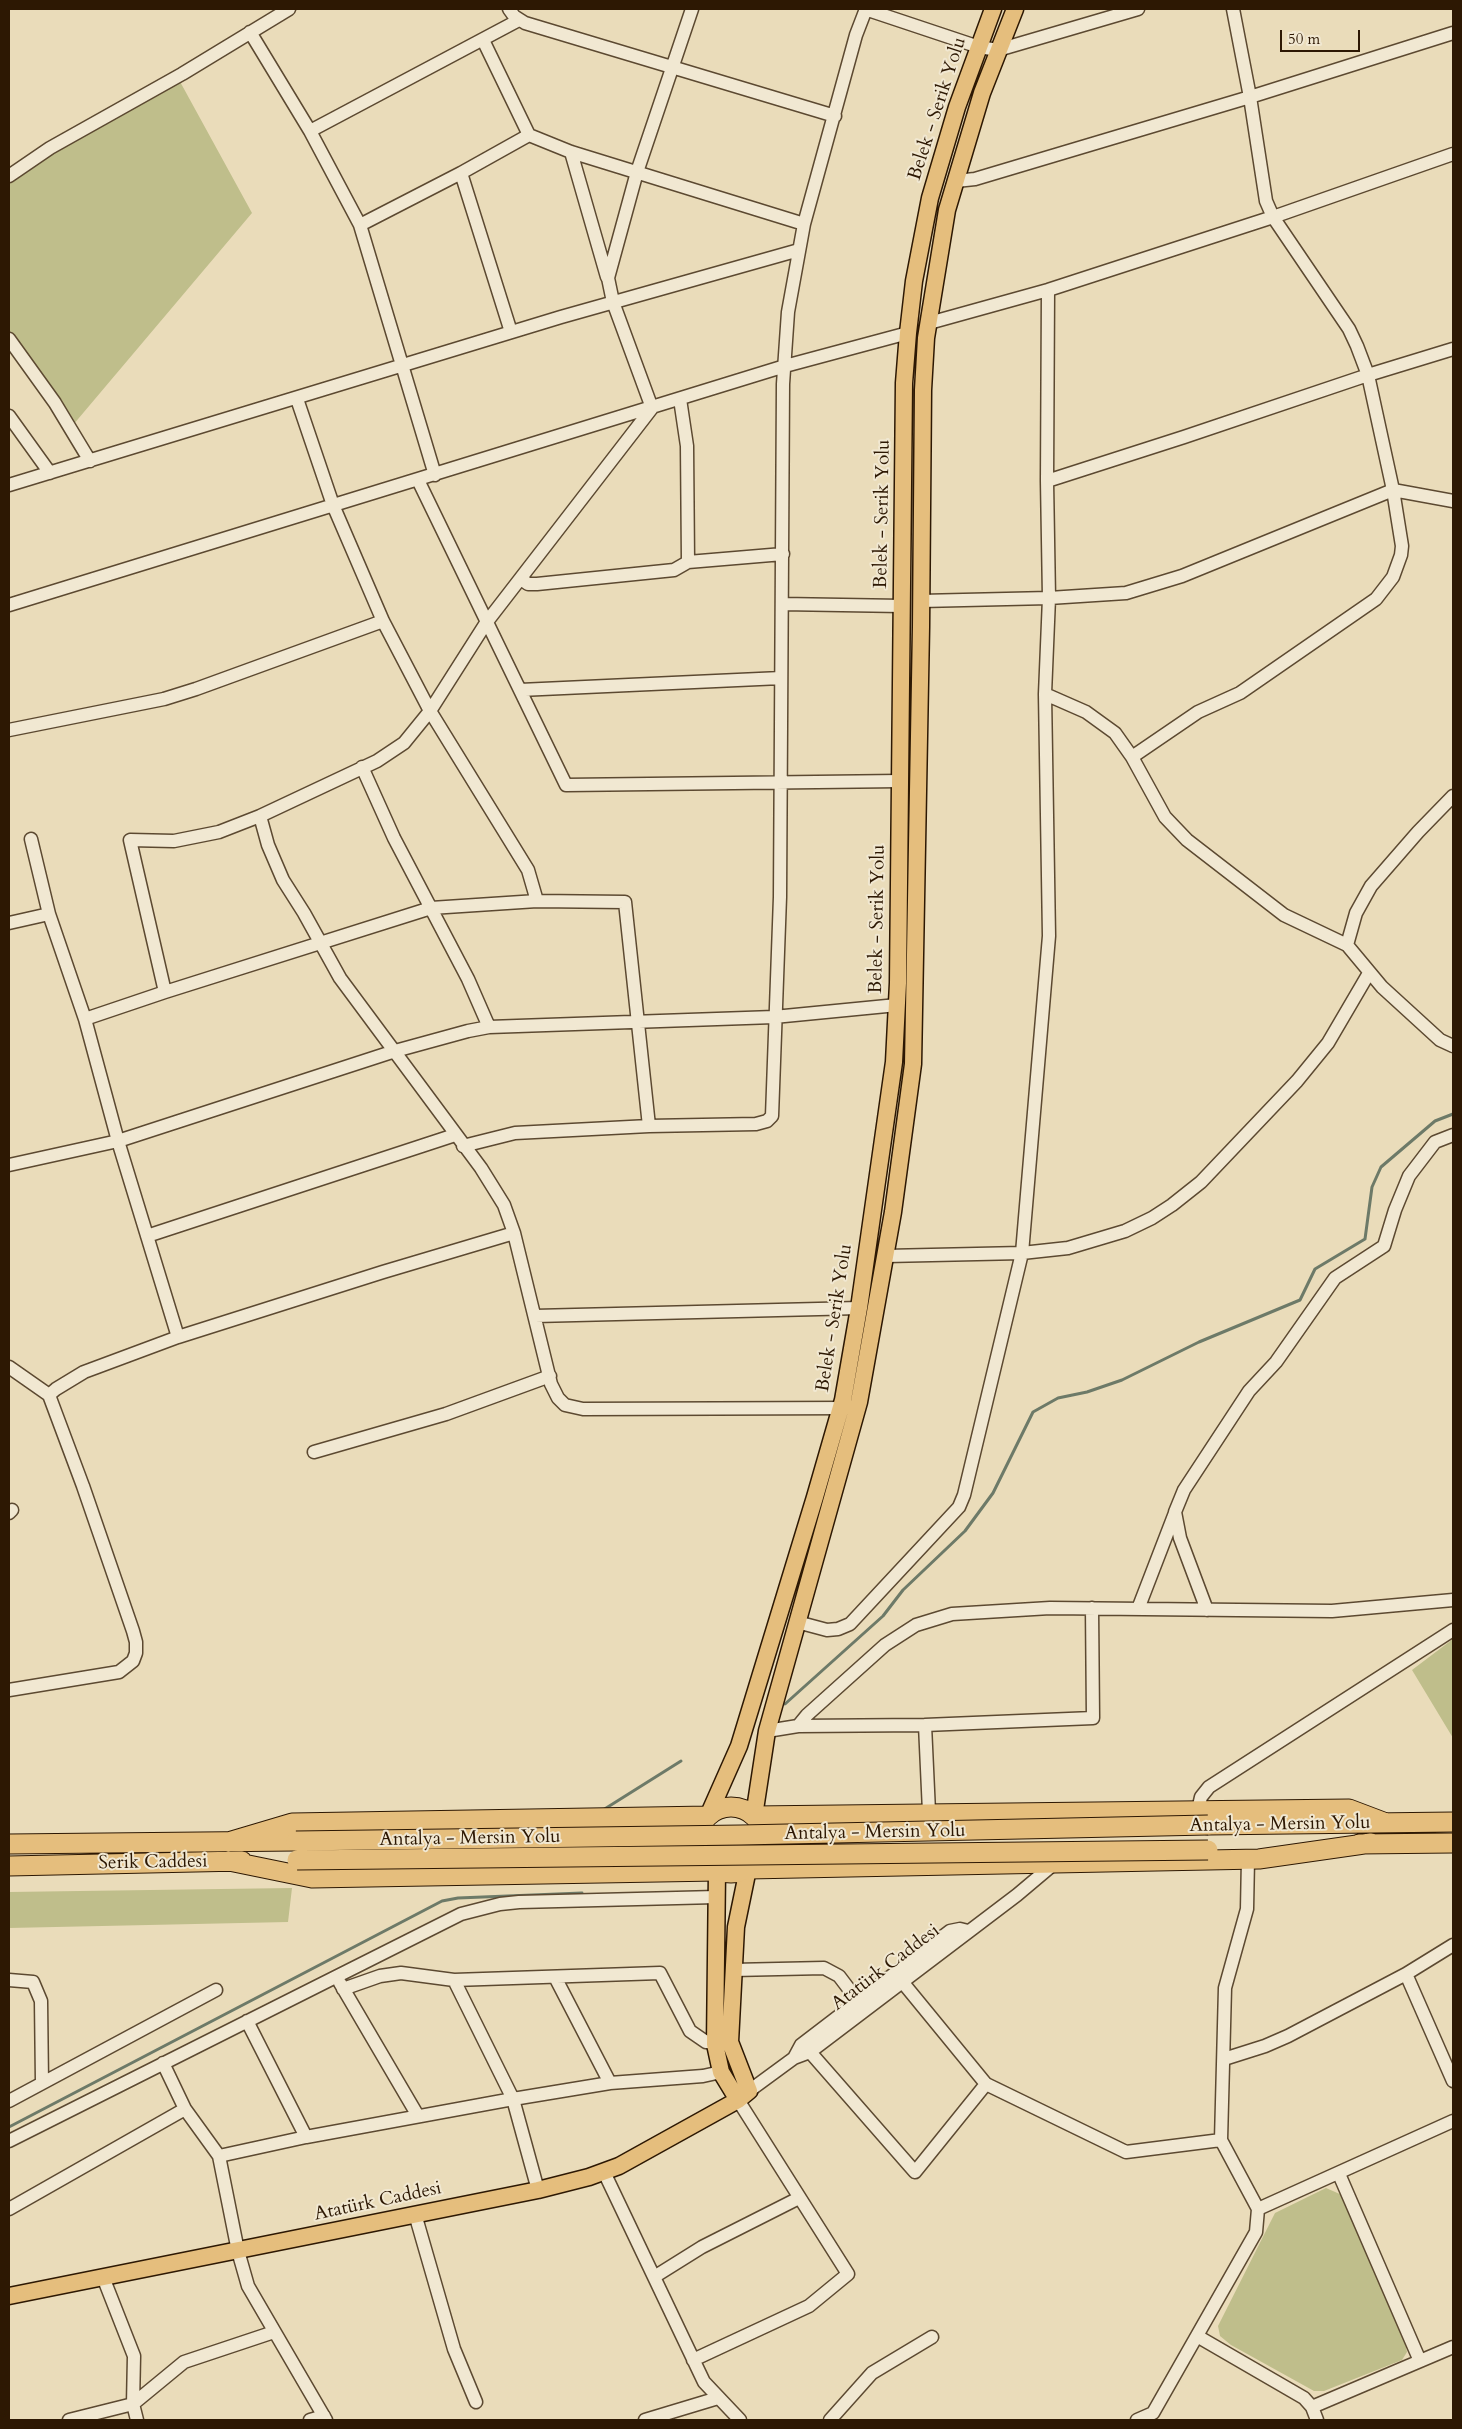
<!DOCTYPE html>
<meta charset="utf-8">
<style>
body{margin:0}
#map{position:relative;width:1462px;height:2429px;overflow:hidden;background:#eadcba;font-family:Cardo,serif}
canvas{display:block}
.frame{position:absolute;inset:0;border:10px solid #2d1803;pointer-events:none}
.scale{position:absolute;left:1280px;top:30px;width:80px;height:22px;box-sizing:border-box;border:2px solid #2d1803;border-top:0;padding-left:6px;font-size:15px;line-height:18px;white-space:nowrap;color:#2d1803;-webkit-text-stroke:4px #f1e8d2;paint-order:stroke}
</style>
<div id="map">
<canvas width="1462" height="2429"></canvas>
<div class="frame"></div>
<div class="scale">50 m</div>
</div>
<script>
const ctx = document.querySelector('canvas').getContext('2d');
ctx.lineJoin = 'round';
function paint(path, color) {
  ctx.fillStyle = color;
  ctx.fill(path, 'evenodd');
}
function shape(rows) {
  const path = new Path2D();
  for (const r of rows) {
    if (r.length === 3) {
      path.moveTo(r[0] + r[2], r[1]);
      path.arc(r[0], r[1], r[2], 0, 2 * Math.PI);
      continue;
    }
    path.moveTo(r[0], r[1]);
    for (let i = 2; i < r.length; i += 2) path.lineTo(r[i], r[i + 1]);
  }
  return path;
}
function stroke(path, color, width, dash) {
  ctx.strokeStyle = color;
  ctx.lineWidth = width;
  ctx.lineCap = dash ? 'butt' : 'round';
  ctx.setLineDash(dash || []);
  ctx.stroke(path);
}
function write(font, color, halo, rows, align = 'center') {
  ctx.font = font + ' Cardo,serif';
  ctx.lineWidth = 4;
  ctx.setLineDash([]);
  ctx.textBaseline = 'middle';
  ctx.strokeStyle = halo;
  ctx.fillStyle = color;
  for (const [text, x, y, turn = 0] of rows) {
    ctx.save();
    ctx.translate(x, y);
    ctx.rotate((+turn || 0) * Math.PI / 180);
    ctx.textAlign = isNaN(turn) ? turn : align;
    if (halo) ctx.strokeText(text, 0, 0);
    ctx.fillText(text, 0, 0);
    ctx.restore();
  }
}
const green = shape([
 [178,78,252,213,73,425,9,335,9,174],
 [1453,1639,1453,1738,1412,1670],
 [292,1888,288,1922,9,1928,9,1892],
 [1326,2188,1342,2195,1404,2338,1407,2352,1402,2360,1324,2391,1314,2391,1231,2345,1220,2336,1218,2326,1275,2213]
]);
const stream = shape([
 [785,1704,883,1616,903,1590,965,1531,993,1493,1033,1412,1058,1398,1087,1392,1122,1380,1199,1342,1300,1300,1315,1269,1365,1239,1372,1187,1381,1167,1435,1121,1453,1114],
 [603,1810,681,1761],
 [9,2127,442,1901,458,1898,582,1893]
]);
const minor = shape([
 [509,9,514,16,525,23,835,116],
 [865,9,979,47,998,50,1138,9],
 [250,32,310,131,360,225,435,475],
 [483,40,529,135,571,152,804,224],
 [310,131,519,20],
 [571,152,607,277],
 [461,173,511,332],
 [9,176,50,148,182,74,289,9],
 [956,181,975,179,1250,97,1453,33],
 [360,225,461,173,529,135],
 [929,323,1048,290,1273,217,1453,154],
 [9,339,55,403,90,461],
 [297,399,333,505,383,621,430,711,528,870,537,901],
 [680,399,687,446,688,562],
 [652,408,613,302,608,278,637,172,692,9],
 [9,416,50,473],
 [418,480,566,785,900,781],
 [1047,481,1184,437,1368,375,1453,349],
 [9,485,561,317,799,250],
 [521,579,528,584,537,584,674,570,688,562,783,554],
 [921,601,1049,598,1126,593,1182,576,1393,490,1453,501],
 [782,604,902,606],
 [9,605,785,366,908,333],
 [520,690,781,678],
 [1045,694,1086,712,1115,733,1132,757,1165,817,1187,840,1284,915,1347,945,1382,987,1440,1040,1453,1046],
 [9,730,164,699,196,689,383,621],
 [1132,757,1198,712,1240,693,1376,599,1393,577,1401,555,1402,546,1393,490,1368,375,1357,346,1349,329,1273,217,1266,201,1250,97,1233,9],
 [362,767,394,838,468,979,489,1027],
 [260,816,268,845,283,880,304,913,340,978,481,1168,504,1205,514,1233,551,1384,558,1398,565,1405,583,1409,849,1408],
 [31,839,49,914,85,1019,118,1141,178,1337],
 [9,923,49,914],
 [1347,945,1356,913,1371,886,1418,832,1453,796],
 [165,992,130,840,174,841,219,832,260,816,377,761,404,743,430,711,486,623,652,408],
 [85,1019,165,992,431,908,537,901,625,902,649,1126],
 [463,1146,515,1133,649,1126,756,1124,767,1121,772,1116,780,897,783,384,788,312,804,224,856,35,866,9],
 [9,1165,118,1141,395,1051,468,1031,489,1027,774,1017,897,1005],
 [147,1236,455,1135],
 [886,1256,1022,1253,1068,1248,1125,1231,1152,1218,1172,1205,1201,1182,1297,1081,1328,1043,1369,973],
 [535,1316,859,1308],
 [9,1367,49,1395],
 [314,1452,446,1414,550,1376],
 [9,1513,12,1510],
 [1138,1609,1175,1513],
 [1207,1610,1180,1538,1175,1512,1184,1490,1249,1391,1276,1362,1335,1278,1384,1246,1395,1210,1409,1176,1435,1142,1453,1135],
 [797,1622,827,1630,838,1629,850,1624,959,1507,964,1495,1022,1253,1049,936,1045,694,1049,598,1047,481,1048,290],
 [9,1690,119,1672,133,1661,136,1653,136,1642,133,1631,83,1486,49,1395,56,1389,84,1372,178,1337,383,1272,514,1233],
 [925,1725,929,1812],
 [798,1726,807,1715,885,1645,916,1625,952,1614,1050,1608,1332,1611,1453,1600],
 [767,1731,798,1726,925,1725,1093,1718,1092,1608],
 [1198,1810,1201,1797,1209,1787,1453,1630],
 [733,1970,824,1968,839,1976,858,2001],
 [895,1973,986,2084,1126,2152,1221,2140],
 [1406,1974,1453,2081],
 [555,1977,610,2083],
 [9,1980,33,1982,41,2001,42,2083],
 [454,1980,513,2099,538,2190],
 [340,1983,418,2116],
 [343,1989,380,1976,401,1973,454,1980,660,1973,690,2031,706,2042,723,2043],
 [247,2021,306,2137],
 [810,2052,915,2172,986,2084],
 [794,2058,801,2045,950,1931,960,1929,968,1931],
 [1224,2059,1265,2046,1288,2036,1406,1974,1453,1945],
 [163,2063,185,2109,219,2156,238,2251,248,2286,326,2420],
 [749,2091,794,2058,810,2052,1017,1895,1055,1863],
 [9,2101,216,1990],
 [9,2141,461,1914,500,1904,519,1902,716,1897],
 [219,2156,306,2137,513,2099,610,2083,703,2076,721,2072],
 [604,2172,704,2382,740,2420],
 [1339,2174,1420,2361],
 [9,2209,185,2109],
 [1258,2209,1453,2121],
 [415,2214,454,2349,476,2402],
 [103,2277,134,2356,133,2404,137,2420],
 [654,2277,702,2247,799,2198],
 [1197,2336,1304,2398,1312,2407,1317,2420],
 [693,2360,809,2306,848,2274,738,2100],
 [1312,2407,1453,2347],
 [69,2420,133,2404,184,2362,274,2332],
 [310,2420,324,2416],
 [645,2420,718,2398],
 [830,2420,872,2373,932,2337],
 [1137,2420,1153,2413,1256,2232,1258,2209,1221,2140,1225,1988,1247,1909,1248,1859]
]);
const major = shape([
 [708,1816,739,1746,815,1497,843,1400,859,1308,894,1062,898,983,904,383,908,333,914,281,930,198,957,107,993,9],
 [754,1816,767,1731,859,1402,893,1212,913,1064,921,627,923,390,926,338,947,210,982,93,1015,9],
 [717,1871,715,2044,721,2072,738,2100],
 [9,2296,538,2190,589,2177,619,2166,738,2100,749,2091,730,2042,736,1927,748,1869]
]);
const highway = shape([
 [731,1840,33],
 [754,1816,1349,1809,1386,1823],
 [1208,1825,1453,1822],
 [228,1842,292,1823,708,1816],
 [9,1844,296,1841],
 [1359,1844,1453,1843],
 [229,1861,312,1878,717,1871],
 [9,1866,242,1861],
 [748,1869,1259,1859,1371,1843]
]);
const highwayBridge = shape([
 [296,1841,741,1835,1208,1825],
 [297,1860,1208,1850]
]);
const streetNames = [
 ["Belek - Serik Yolu",938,109,-72],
 ["Belek - Serik Yolu",883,514,-89],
 ["Belek - Serik Yolu",878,919,-89],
 ["Belek - Serik Yolu",835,1318,-81],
 ["Antalya - Mersin Yolu",1280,1825,-1],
 ["Antalya - Mersin Yolu",875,1833,-1],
 ["Antalya - Mersin Yolu",470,1839,-1],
 ["Serik Caddesi",153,1863,-1],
 ["Atatürk Caddesi",886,1968,-37],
 ["Atatürk Caddesi",378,2202,-12]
];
paint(green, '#bfbe8b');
stroke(stream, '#6d7a68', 3);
stroke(minor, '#5c4931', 15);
stroke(major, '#2d1803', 19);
stroke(highway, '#2d1803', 21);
stroke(minor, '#f1e8d2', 12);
stroke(major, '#e5be7d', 16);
stroke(highway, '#e5be7d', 19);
stroke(highwayBridge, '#2d1803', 21, []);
stroke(highwayBridge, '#e5be7d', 19);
write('19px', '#2d1803', '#f1e8d2', streetNames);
</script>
